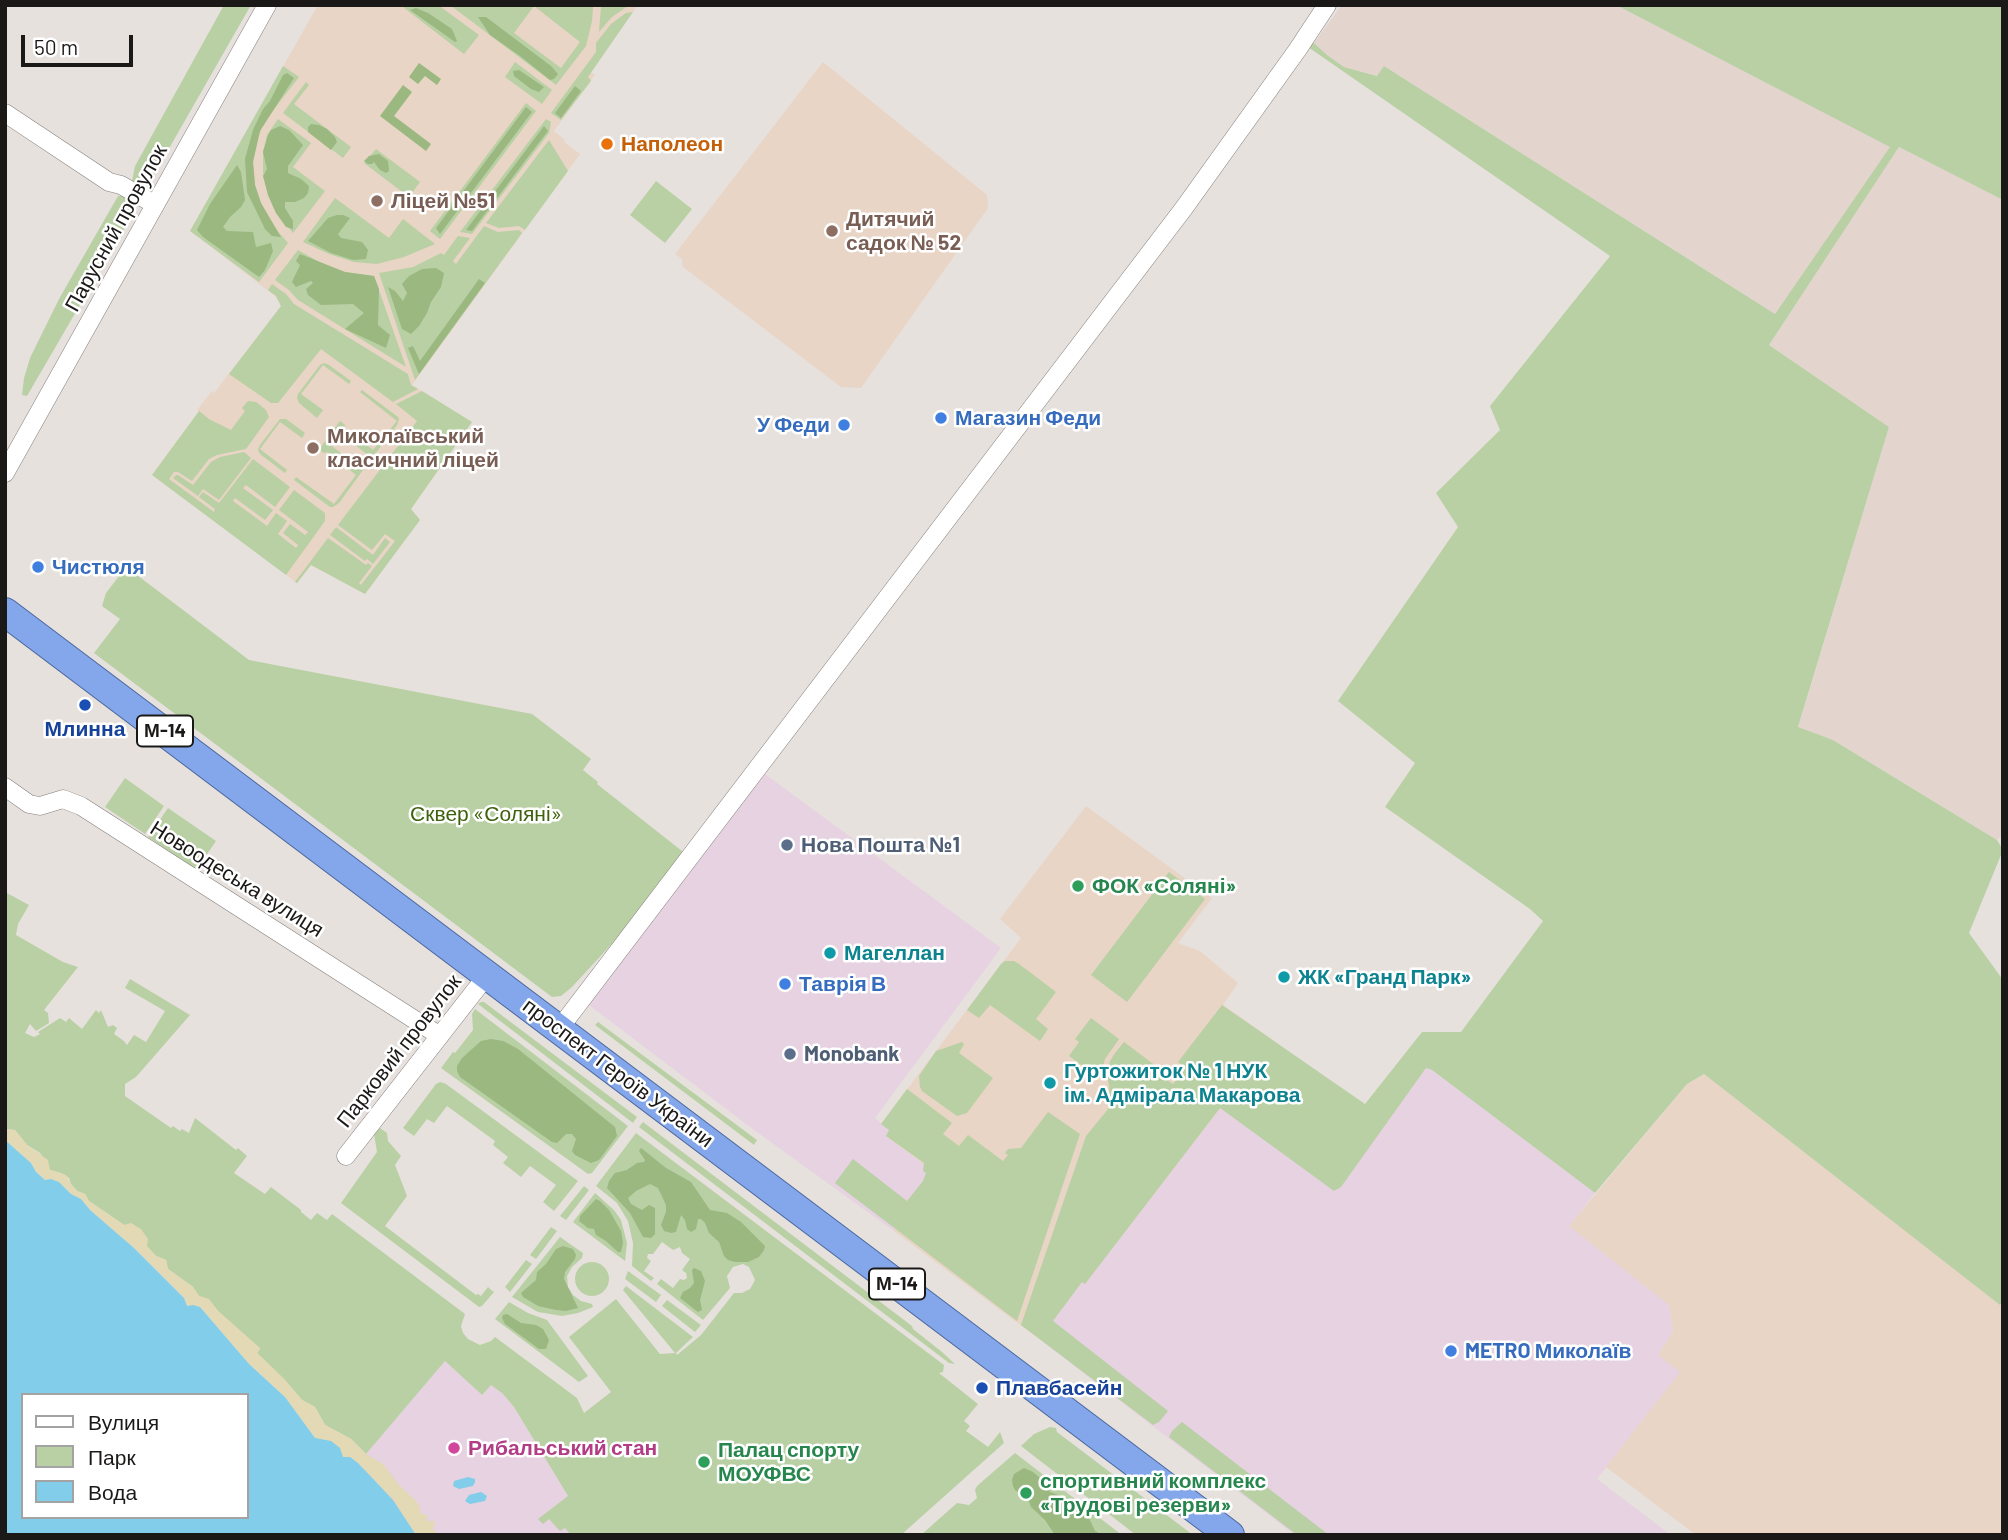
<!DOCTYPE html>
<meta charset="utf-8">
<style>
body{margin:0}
#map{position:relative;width:2008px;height:1540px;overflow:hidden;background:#e7e1de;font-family:Barlow,sans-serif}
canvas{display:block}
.frame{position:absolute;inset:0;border:7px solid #1b1918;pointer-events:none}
.legend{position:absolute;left:21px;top:1393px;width:228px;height:126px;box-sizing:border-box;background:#fff;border:2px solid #a4a3a3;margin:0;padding:9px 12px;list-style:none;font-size:21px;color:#1b1918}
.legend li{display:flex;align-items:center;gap:14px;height:35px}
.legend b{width:35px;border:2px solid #a4a3a3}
.scale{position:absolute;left:21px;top:35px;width:112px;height:32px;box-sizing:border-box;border:4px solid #1b1918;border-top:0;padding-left:9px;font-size:21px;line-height:24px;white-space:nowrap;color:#1b1918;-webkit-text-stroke:5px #fff;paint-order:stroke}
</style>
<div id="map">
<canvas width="2008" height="1540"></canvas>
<div class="frame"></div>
<ul class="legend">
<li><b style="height:9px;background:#fff"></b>Вулиця</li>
<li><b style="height:19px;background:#b9d0a4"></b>Парк</li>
<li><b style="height:19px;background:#81cdea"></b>Вода</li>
</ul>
<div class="scale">50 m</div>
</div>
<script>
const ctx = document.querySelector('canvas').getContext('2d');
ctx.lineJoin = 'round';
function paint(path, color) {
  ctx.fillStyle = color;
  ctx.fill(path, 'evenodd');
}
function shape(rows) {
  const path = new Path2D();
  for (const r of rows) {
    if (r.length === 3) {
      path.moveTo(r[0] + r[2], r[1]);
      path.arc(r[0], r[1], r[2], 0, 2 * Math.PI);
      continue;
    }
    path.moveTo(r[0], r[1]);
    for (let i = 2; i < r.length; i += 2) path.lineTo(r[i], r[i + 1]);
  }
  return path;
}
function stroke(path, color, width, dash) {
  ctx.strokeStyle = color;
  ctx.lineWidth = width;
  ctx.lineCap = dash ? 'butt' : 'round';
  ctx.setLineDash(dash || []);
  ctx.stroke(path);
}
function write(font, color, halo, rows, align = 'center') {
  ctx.font = font + ' Barlow,sans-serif';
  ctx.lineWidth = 5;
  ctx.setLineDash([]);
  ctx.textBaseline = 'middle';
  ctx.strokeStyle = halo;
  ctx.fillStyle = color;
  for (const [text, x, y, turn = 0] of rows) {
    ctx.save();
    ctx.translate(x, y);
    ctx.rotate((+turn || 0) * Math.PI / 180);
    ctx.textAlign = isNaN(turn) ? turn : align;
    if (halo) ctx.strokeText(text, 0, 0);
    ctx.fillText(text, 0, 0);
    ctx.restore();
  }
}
const commercial = shape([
 [765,774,1001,948,875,1118,890,1130,886,1136,937,1174,894,1231,750,1127,589,1005],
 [1426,1068,1432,1070,1595,1193,1570,1226,1669,1304,1673,1332,1659,1355,1681,1372,1597,1479,1671,1535,1295,1535,1039,1339,1082,1282,1085,1283,1220,1108,1335,1191,1341,1186],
 [445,1361,482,1395,491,1385,503,1394,514,1407,568,1496,598,1535,416,1535,411,1526,358,1463]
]);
const built = shape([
 [1342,5,1616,5,1891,147,1775,314,1384,66,1378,76,1344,67,1327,55,1314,43],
 [1899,147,2003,200,2003,835,1997,840,1833,740,1798,728,1889,427,1769,345]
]);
const education = shape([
 [318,5,638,5,591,72,595,75,554,131,565,140,564,142,580,154,412,385,472,422,411,509,420,520,365,594,311,565,297,583,152,475,199,412,197,410,212,391,214,393,281,306,275,296,190,231],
 [823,62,987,195,988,208,861,388,841,387,683,267,682,259,675,254],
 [1086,806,1212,898,1178,943,1200,951,1238,983,1223,1005,1273,1040,1085,1284,1082,1282,1039,1339,894,1231,937,1174,886,1136,889,1130,881,1124,1021,938,1000,919],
 [1704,1074,2003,1307,2003,1535,1696,1535,1606,1467,1680,1372,1658,1355,1673,1332,1669,1305,1569,1226,1687,1084]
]);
const green = shape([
 [224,5,251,5,147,187,144,189,134,184,132,181,135,166],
 [411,5,438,5,479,35,464,54,403,7],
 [450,5,593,5,593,8,592,21,586,46,556,85],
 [534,6,580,42,561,68,514,33],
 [1616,5,2003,5,2003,200,1899,147,1769,345,1889,427,1798,727,1833,740,1997,840,2003,850,1969,933,2003,980,2003,1301,2000,1305,1704,1074,1687,1084,1595,1193,1432,1070,1426,1068,1341,1187,1334,1191,1220,1108,1085,1284,1082,1282,1053,1321,1168,1411,1159,1422,1153,1425,1021,1325,1086,1136,1109,1108,1108,1107,1110,1095,1107,1071,1110,1061,1115,1053,1124,1042,1156,1066,1153,1070,1173,1084,1186,1068,1178,1062,1222,1005,1365,1104,1422,1032,1461,1032,1543,921,1530,909,1385,807,1415,763,1338,701,1458,527,1436,493,1500,430,1490,406,1610,256,1308,47,1314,43,1327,55,1344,67,1377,76,1384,66,1775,314,1890,147],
 [601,6,628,6,612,17,599,32],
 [633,12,588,77,591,81,561,120,551,113,596,52,596,43,611,24,626,13],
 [515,62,552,90,542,104,505,77],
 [283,66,299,77,264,122,257,140,253,162,255,185,261,203,273,226,288,243,259,282,190,231],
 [306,82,309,85,294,104,351,147,343,158,283,113],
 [526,103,536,111,440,239,430,231],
 [278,119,311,143,293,167,325,191,293,233,276,213,268,195,263,173,263,152,267,135],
 [546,119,551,122,549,133,472,234,460,232],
 [549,140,568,171,525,230,519,226,499,228,486,223],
 [376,149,420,182,409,197,364,163],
 [656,181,692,209,665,243,630,215],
 [118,196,122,196,131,200,135,206,134,212,27,396,22,395,24,378,30,358,59,299],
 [335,198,389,238,403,219,435,244,404,257,377,264,354,262,329,254,303,242],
 [484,226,498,232,519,230,522,233,415,380,379,273,413,267,441,253,444,255,458,236,470,238,453,261,456,264],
 [298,250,323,264,345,272,374,276,406,367,298,300,289,290,275,280],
 [272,284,286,294,294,304,408,374,411,385,418,389,393,402,321,349,278,403,271,403,229,374,281,306,276,296,268,290],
 [324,363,329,365,351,381,349,384,323,365,301,394,323,410,317,418,299,403,297,398,298,394,320,365],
 [362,390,398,417,399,419,397,425,372,458,334,429,340,421,345,425,345,428,373,450,397,421,360,392],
 [422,391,472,422,411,509,420,520,365,594,311,565,297,583,295,582,328,538,366,565,368,563,372,566,359,583,361,585,395,541,385,534,372,550,338,525,417,421,396,404],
 [248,401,256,402,266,410,269,417,246,449,217,455,209,459,192,481,178,472,174,472,169,479,214,512,215,509,199,497,203,492,219,503,253,459,290,487,275,507,246,485,243,488,273,510,265,520,235,498,233,501,267,526,276,513,287,521,278,534,296,548,298,545,283,533,290,524,305,535,308,532,279,510,294,490,325,513,325,521,286,575,152,475,199,411,209,419,231,430,245,411,242,408],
 [280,419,286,419,305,433,302,438,280,422,260,449,287,470,285,473,260,454,258,450,260,445],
 [325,441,363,470,339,503,333,507,330,507,294,480,296,477,334,504,356,475,327,452,324,453,319,450],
 [244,452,251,458,219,500,203,489,198,496,173,478,176,475,178,475,193,485,211,462,220,457],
 [336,527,373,555,385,538,390,542,373,564,367,559,365,561,330,535],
 [129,569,249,660,532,714,591,759,583,770,598,782,597,784,682,851,682,854,620,935,572,987,561,996,552,997,94,653,120,619,102,606,106,593,119,576,122,576],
 [125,778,164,806,145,834,105,807],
 [168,808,216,841,196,870,148,837],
 [1169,872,1205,899,1127,1002,1091,975],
 [5,892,29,905,18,924,16,935,63,962,78,967,44,1010,48,1013,49,1023,36,1031,30,1024,25,1033,34,1037,40,1034,38,1032,60,1018,66,1022,69,1018,82,1029,96,1010,99,1013,101,1010,108,1027,113,1025,117,1028,114,1034,124,1041,127,1045,134,1035,146,1042,165,1011,125,988,130,979,190,1015,136,1077,125,1084,125,1096,171,1128,173,1126,180,1131,182,1129,189,1133,195,1118,236,1150,238,1148,247,1156,234,1173,265,1194,271,1187,301,1210,301,1212,311,1220,317,1213,327,1220,332,1214,465,1314,461,1326,463,1333,468,1339,480,1345,491,1341,495,1337,577,1398,584,1413,611,1392,569,1337,616,1299,660,1354,675,1353,623,1290,626,1286,693,1337,676,1353,677,1355,701,1335,734,1293,742,1293,750,1289,755,1280,749,1267,743,1264,733,1267,727,1276,730,1288,703,1320,657,1284,661,1279,673,1288,680,1279,684,1280,687,1278,686,1273,682,1270,690,1259,682,1253,680,1247,673,1250,662,1242,653,1254,648,1254,647,1258,651,1261,644,1271,654,1278,651,1281,632,1266,633,1243,628,1221,617,1203,596,1186,636,1133,944,1365,943,1372,939,1373,978,1404,964,1421,970,1426,966,1431,988,1447,1000,1432,1004,1443,901,1535,571,1535,565,1528,560,1531,549,1519,543,1524,538,1519,568,1496,514,1407,503,1394,491,1385,482,1395,445,1361,366,1454,351,1439,325,1425,315,1407,302,1400,284,1379,257,1353,260,1349,218,1311,209,1300,199,1296,193,1287,168,1269,166,1260,156,1256,124,1225,89,1201,85,1194,77,1191,71,1184,69,1178,61,1173,50,1170,40,1153,27,1145,15,1130,5,1129],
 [1005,961,1014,961,1019,964,1056,992,1036,1019,1048,1029,1040,1041,990,1005,979,1018,967,1010,1001,964],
 [481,1002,484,1002,637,1117,633,1123,478,1004],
 [475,1009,628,1126,592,1173,588,1174,441,1068,453,1052,455,1053,473,1030,472,1014],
 [1091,1018,1119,1039,1105,1059,1102,1069,1102,1080,1069,1056,1079,1042,1075,1039],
 [598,1022,757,1140,754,1145,595,1025],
 [962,1042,964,1044,959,1053,993,1078,967,1113,957,1116,922,1091,920,1087,919,1076,936,1051],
 [440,1082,446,1084,578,1181,554,1211,543,1202,556,1185,530,1166,521,1177,503,1163,508,1157,493,1145,495,1141,447,1106,434,1123,427,1119,414,1136,403,1128,436,1084],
 [907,1089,952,1123,943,1134,959,1146,968,1135,1003,1161,1008,1155,1005,1153,1008,1149,1021,1148,1048,1112,1080,1134,1017,1321,835,1183,853,1159,907,1201,923,1181,926,1173,923,1171,924,1163,886,1136,889,1130,881,1124],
 [643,1122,912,1326,913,1329,942,1352,955,1364,949,1363,639,1127],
 [380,1128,387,1133,388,1141,401,1156,395,1165,407,1196,385,1226,476,1295,478,1294,481,1296,488,1287,490,1289,494,1292,482,1306,479,1307,341,1203,377,1152,374,1134],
 [584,1186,589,1190,566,1220,560,1216],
 [595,1193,614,1210,621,1220,627,1243,625,1261,573,1222],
 [551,1227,557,1231,536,1259,530,1255],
 [560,1237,583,1253,582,1258,572,1267,567,1276,568,1287,573,1295,581,1301,592,1304,593,1307,578,1313,562,1316,538,1312,512,1297],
 [526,1260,532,1264,510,1292,505,1287],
 [592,1279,17],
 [628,1271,661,1295,656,1302,625,1279],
 [667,1300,701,1325,695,1332,662,1306],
 [509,1302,528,1313,547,1320,588,1376,579,1382,495,1319],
 [1182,1422,1329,1535,1297,1535,1169,1437,1172,1431],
 [1050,1427,1056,1428,1057,1432,1193,1535,1136,1535,1021,1446,1034,1434],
 [1015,1453,1122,1535,921,1535,957,1503,969,1505,977,1498,975,1490,977,1486]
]);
const forest = shape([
 [416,8,428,13,452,29,457,41,455,42,410,10],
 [478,17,486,17,551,66,558,74,554,79,550,80,520,56,490,35],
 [419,63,441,79,437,85,425,76,418,84,409,77],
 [519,70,544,87,539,92,531,89,514,76,513,71],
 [287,73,294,78,260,131,253,162,255,185,261,203,281,237,272,236,265,229,247,192,245,159,253,130,263,109,270,101,283,75],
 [403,85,412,92,394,116,431,144,426,151,380,116],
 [575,86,581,91,561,118,555,113],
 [526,107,532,112,440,234,436,228],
 [311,124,319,125,327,129,335,137,337,142,331,150,308,132,308,127],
 [280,126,289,130,303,145,288,166,288,173,301,179,309,186,308,193,304,198,295,202,285,202,285,208,293,221,293,229,286,227,276,213,268,195,263,176,267,169,263,152,268,135,271,130],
 [544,126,548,131,531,153,472,231,466,230],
 [379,154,388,161,389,171,386,173,380,170,374,162,372,164,368,164,364,161,369,156],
 [237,165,241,172,245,200,241,207,230,217,223,227,227,231,253,232,256,247,271,243,273,251,265,270,259,277,203,237,197,230,210,204],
 [337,215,343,215,350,218,338,234,341,238,362,242,368,250,366,259,353,260,331,253,308,241,328,218],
 [300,254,345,272,374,276,379,289,378,325,390,335,386,348,345,329,364,313,353,304,321,305,308,295,306,289,313,283,311,281,296,287,292,282,300,265,296,261],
 [436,268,444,273,441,287,431,302,427,313,419,326,411,334,402,329,388,287,395,291,403,301,407,293,402,284,409,276,422,269],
 [479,279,485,283,419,374,408,348,413,346,420,361],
 [491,1039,503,1041,518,1049,615,1127,617,1136,599,1160,591,1163,575,1155,572,1151,576,1139,572,1134,566,1134,557,1143,552,1142,460,1077,457,1071,457,1066,462,1058,481,1041],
 [641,1148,666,1168,691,1182,710,1210,727,1213,741,1222,765,1246,764,1250,759,1257,748,1262,735,1262,728,1260,724,1256,719,1242,709,1233,705,1223,701,1219,698,1219,696,1229,691,1232,687,1229,685,1220,681,1215,676,1232,671,1233,664,1231,661,1225,666,1212,666,1205,658,1188,650,1184,636,1191,628,1198,631,1204,642,1210,649,1205,655,1208,655,1234,651,1238,643,1237,630,1213,607,1188,609,1181,615,1173,627,1170,637,1163,644,1162,645,1160,639,1151],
 [596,1199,600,1201,609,1210,621,1231,623,1243,621,1252,618,1252,606,1241,596,1235,594,1229,588,1228,579,1221,580,1216],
 [563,1246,573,1249,576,1255,575,1259,565,1272,564,1279,578,1308,566,1311,556,1310,538,1306,523,1297,521,1293,536,1280,537,1272,546,1264,556,1249],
 [694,1268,701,1271,705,1281,700,1300,702,1310,698,1312,680,1298,683,1292,690,1288,694,1283,692,1270],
 [507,1314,521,1323,536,1325,543,1329,549,1340,546,1349,539,1349,505,1324,502,1318,503,1315],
 [1024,1468,1033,1472,1041,1479,1050,1492,1067,1498,1079,1506,1088,1516,1095,1531,1099,1533,1109,1533,1112,1535,1055,1535,1045,1520,1031,1507,1028,1499,1015,1490,1013,1486,1012,1480,1014,1474]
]);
const sand = shape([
 [5,1129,15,1130,27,1145,48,1160,50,1170,66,1175,71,1184,77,1191,85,1194,89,1201,124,1225,131,1223,141,1229,148,1239,147,1246,156,1256,166,1260,168,1269,193,1287,199,1296,209,1299,218,1311,260,1348,257,1353,284,1379,302,1400,315,1407,325,1425,351,1439,366,1454,383,1464,399,1485,417,1502,420,1507,420,1514,425,1514,428,1516,426,1520,428,1521,434,1521,435,1523,433,1529,438,1535,416,1535,393,1500,358,1463,343,1457,315,1438,285,1397,249,1364,200,1307,187,1306,184,1298,134,1248,90,1210,81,1199,71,1194,59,1182,51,1179,45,1180,36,1172,31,1163,5,1140]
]);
const water = shape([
 [5,1140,31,1163,36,1172,45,1180,51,1179,59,1182,71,1194,81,1199,90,1210,134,1248,184,1298,187,1306,193,1305,200,1307,249,1364,285,1397,315,1438,331,1441,340,1448,343,1457,350,1457,358,1463,393,1500,416,1535,5,1535],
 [23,1395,247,1395,247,1517,23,1517],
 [468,1477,475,1479,475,1482,473,1486,459,1489,453,1486,454,1481],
 [481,1492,487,1496,485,1501,470,1504,465,1501,469,1495]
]);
const minor = shape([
 [5,113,109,182,121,185,154,204],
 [5,473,267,5],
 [5,787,29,804,40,806,63,799,81,806,440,1036],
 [559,1029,1184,208,1298,49,1327,5],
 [346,1156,488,974]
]);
const trunk = shape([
 [5,612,1230,1535]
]);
const markers = [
 [607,144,7,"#e8710a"],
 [377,201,7,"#8d6e63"],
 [832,231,7,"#8d6e63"],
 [941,418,7,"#3f7fe0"],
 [844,425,7,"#3f7fe0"],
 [313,448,7,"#8d6e63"],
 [38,567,7,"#3f7fe0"],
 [85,705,7,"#1a4fb4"],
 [787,845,7,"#5c6f8a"],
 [1078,886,7,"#2e9e5b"],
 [830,953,7,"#0f9aa8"],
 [1284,977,7,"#0f9aa8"],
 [785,984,7,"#3f7fe0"],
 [790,1054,7,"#5c6f8a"],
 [1050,1083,7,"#0f9aa8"],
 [1451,1351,7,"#3f7fe0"],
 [982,1388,7,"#1a4fb4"],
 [454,1448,7,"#d1479c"],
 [704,1462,7,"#2e9e5b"],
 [1026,1493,7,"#2e9e5b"]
];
const shields = [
 [165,731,56],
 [897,1284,56]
];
const shieldNames = [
 ["М-14",165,731],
 ["М-14",897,1284]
];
const foodNames = [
 ["Наполеон",621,144]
];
const educationNames = [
 ["Ліцей №51",391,201],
 ["Дитячий",846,219],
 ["садок № 52",846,243],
 ["Миколаївський",327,436],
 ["класичний ліцей",327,460]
];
const streetNames = [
 ["Парусний провулок",116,228,-61],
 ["Новоодеська вулиця",237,879,32],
 ["Парковий провулок",399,1051,-52],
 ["проспект Героїв України",618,1073,37]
];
const shopNames = [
 ["Магазин Феди",955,418],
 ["У Феди",830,425,"right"],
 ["Чистюля",52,567],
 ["Таврія В",799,984],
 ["METRO Миколаїв",1465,1351]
];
const transitNames = [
 ["Млинна",85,729],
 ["Плавбасейн",996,1388,"left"]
];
const parkNames = [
 ["Сквер «Соляні»",486,814]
];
const serviceNames = [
 ["Нова Пошта №1",801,845],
 ["Monobank",804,1054]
];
const leisureNames = [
 ["ФОК «Соляні»",1092,886],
 ["Палац спорту",718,1450],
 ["МОУФВС",718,1474],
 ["спортивний комплекс",1040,1481],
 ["«Трудові резерви»",1040,1505]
];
const cultureNames = [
 ["Магеллан",844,953],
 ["ЖК «Гранд Парк»",1298,977],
 ["Гуртожиток № 1 НУК",1064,1071],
 ["ім. Адмірала Макарова",1064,1095]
];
const hotelNames = [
 ["Рибальський стан",468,1448]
];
paint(commercial, '#e6d2e1');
paint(built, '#e3d5ce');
paint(education, '#e8d5c5');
paint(green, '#b9d0a4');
paint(forest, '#9ab87f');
paint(sand, '#e3d9b4');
paint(water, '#81cdea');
stroke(minor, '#847f7c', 19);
stroke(trunk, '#4a679d', 30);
stroke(minor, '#fff', 18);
stroke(trunk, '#83a7ea', 28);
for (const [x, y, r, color] of markers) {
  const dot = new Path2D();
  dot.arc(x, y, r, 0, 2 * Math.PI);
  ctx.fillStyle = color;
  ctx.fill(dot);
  stroke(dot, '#fff', 2.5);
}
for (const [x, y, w] of shields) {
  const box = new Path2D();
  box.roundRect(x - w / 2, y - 15.5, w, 31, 5);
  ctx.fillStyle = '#fff';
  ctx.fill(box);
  stroke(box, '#1b1918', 2);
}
write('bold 19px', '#1b1918', null, shieldNames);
write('bold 21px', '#c56008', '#fff', foodNames, 'left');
write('bold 21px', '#785e54', '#fff', educationNames, 'left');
write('21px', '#1b1918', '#fff', streetNames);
write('bold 21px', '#366cbe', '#fff', shopNames, 'left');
write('bold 21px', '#164399', '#fff', transitNames);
write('21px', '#3d610c', '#fff', parkNames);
write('bold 21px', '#4e5e75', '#fff', serviceNames, 'left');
write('bold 21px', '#27864d', '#fff', leisureNames, 'left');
write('bold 21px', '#0d838f', '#fff', cultureNames, 'left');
write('bold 21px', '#b23c85', '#fff', hotelNames, 'left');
</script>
